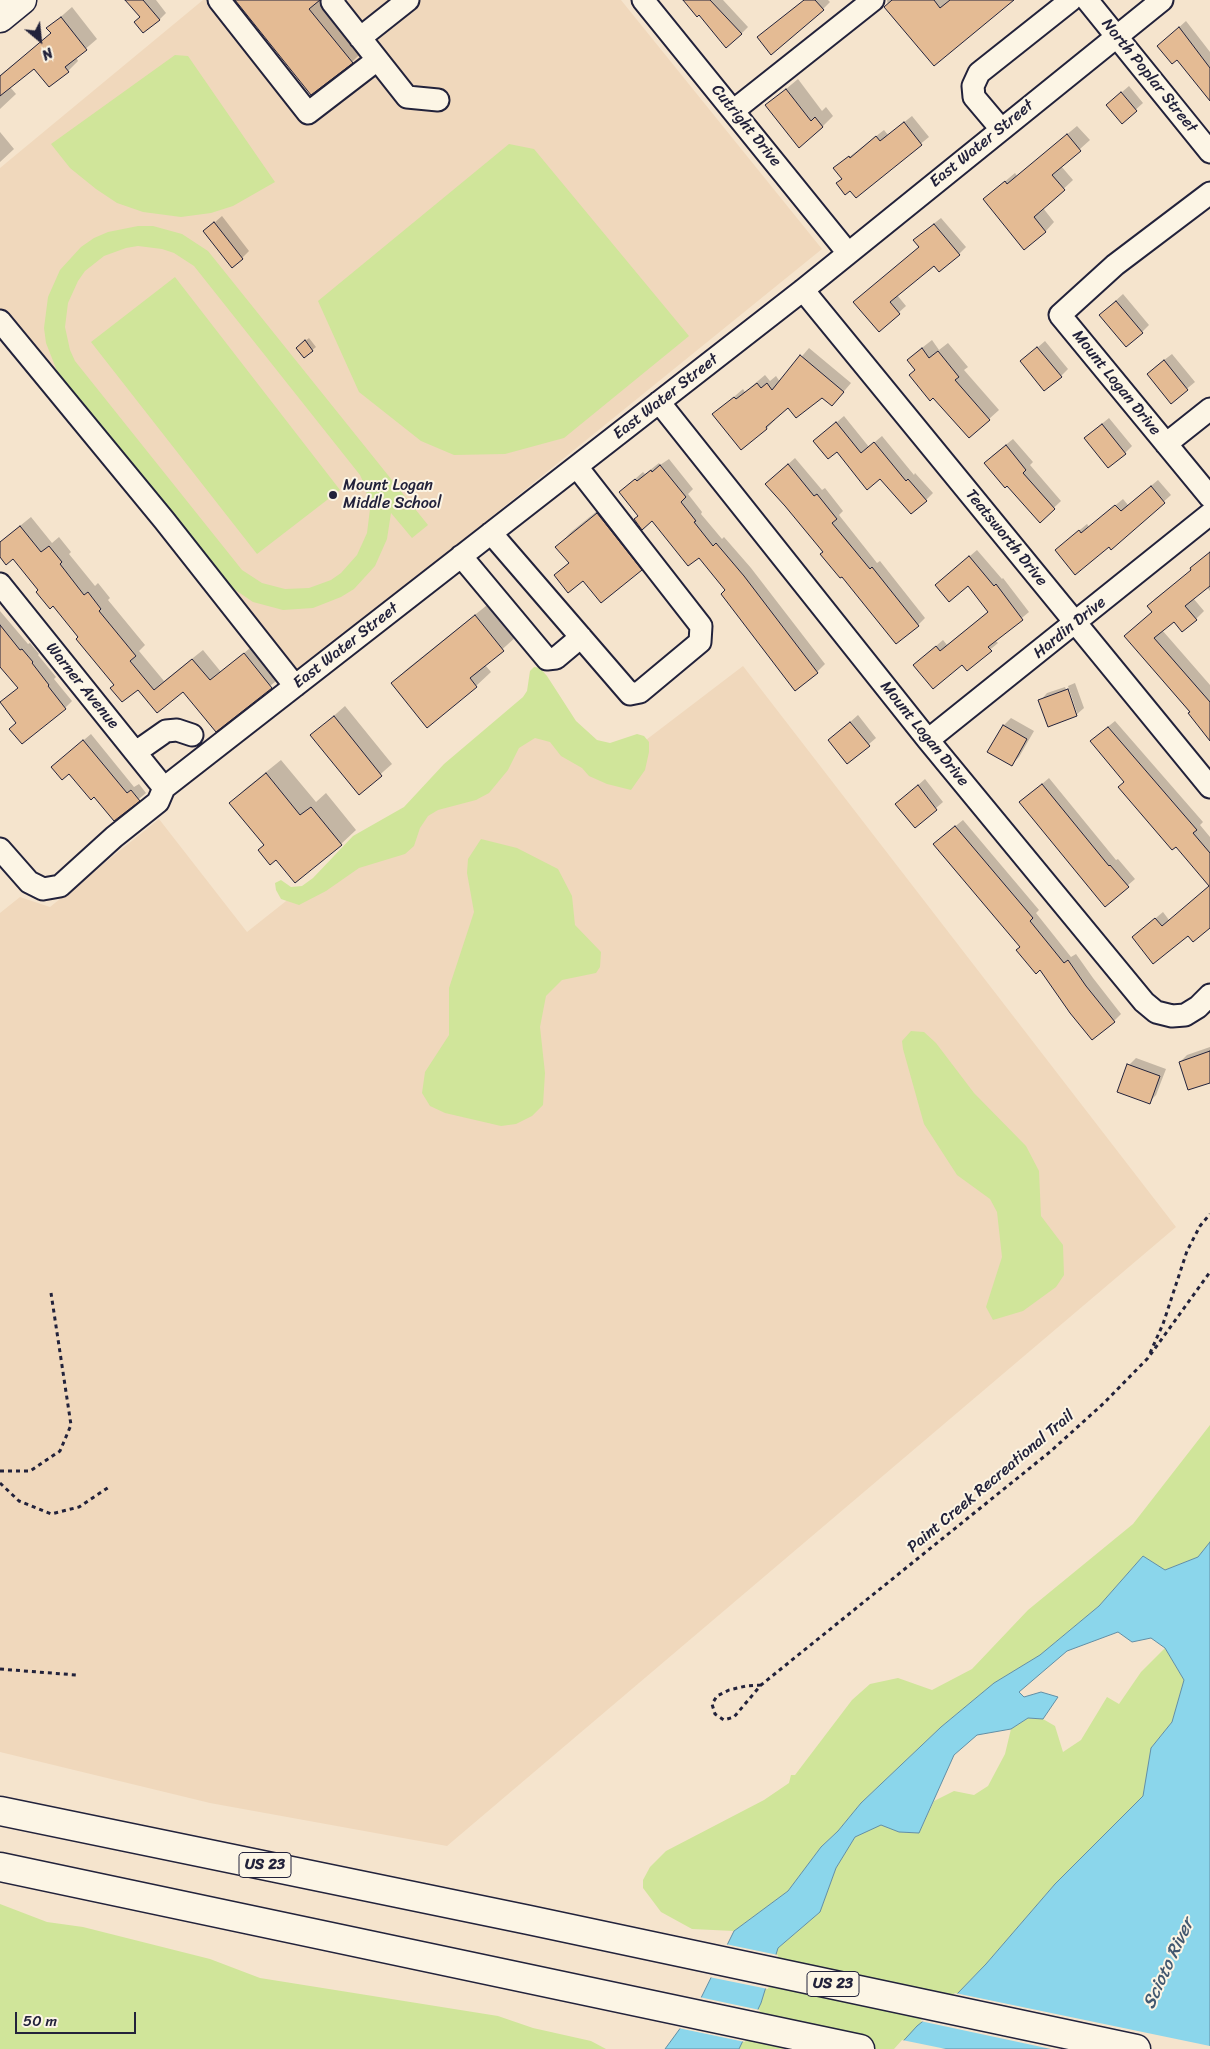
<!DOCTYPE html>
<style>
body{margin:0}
#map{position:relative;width:1210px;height:2049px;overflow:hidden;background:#f5e4cd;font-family:Sriracha,sans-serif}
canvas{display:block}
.north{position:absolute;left:15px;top:15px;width:50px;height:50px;-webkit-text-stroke:4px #fcf5e5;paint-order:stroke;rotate:152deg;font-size:14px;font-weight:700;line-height:20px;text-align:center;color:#22223b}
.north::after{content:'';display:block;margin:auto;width:18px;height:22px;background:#22223b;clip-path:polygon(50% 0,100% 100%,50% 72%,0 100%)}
.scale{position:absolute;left:15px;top:2012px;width:121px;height:22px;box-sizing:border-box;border:2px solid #22223b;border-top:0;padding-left:6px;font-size:15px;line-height:18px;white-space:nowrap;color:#22223b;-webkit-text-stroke:4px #fcf5e5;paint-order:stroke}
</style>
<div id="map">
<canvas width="1210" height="2049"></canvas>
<div class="north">N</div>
<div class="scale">50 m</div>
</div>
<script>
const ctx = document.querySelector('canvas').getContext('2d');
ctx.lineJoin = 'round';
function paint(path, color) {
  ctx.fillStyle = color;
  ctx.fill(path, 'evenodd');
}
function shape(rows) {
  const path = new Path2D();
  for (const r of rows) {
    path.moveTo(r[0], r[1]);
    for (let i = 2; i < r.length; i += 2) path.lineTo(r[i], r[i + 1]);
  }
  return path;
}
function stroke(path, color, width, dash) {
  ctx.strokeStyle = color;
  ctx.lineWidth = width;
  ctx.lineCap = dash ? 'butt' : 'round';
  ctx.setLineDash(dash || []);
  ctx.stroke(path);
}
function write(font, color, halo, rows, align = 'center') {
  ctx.font = font + ' Sriracha,sans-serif';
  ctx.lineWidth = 4;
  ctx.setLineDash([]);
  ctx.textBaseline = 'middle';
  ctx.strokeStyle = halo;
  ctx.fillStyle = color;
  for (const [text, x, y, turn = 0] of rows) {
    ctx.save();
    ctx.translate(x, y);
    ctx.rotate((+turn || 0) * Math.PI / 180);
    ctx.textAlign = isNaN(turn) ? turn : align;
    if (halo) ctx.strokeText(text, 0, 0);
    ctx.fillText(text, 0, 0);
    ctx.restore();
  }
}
const built = shape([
 [203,0,621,0,822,249,295,676,0,314,0,168],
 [743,666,1176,1227,447,1846,210,1803,0,1752,0,913,20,897,50,907,159,819,247,932,541,699,604,772]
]);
const green = shape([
 [175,55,188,56,275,182,233,206,211,213,181,217,143,212,117,203,96,189,70,168,51,144],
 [509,144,534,149,689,336,564,438,505,454,454,455,421,441,359,392,318,301],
 [138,226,153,226,182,234,208,251,428,525,412,538,391,513,387,539,375,566,354,589,341,597,313,608,283,610,253,602,228,585,57,371,46,343,44,328,48,297,60,270,81,247,94,238,108,232],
 [138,246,162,249,174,253,194,266,360,475,365,486,370,509,367,533,357,555,341,573,331,580,309,588,285,589,262,583,242,570,75,361,70,350,65,327,68,303,78,281,85,271,104,256,126,248],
 [175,277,340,490,257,554,91,342],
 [534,667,540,668,547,676,576,721,597,740,610,743,637,734,644,736,649,742,649,752,645,770,631,790,607,784,589,776,582,768,561,756,550,742,535,738,519,748,508,770,489,793,476,800,438,810,428,816,420,828,414,846,405,854,359,868,326,891,299,905,281,899,276,890,275,883,281,880,291,887,302,886,313,878,353,836,404,807,444,764,523,697,527,691,530,671],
 [481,839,517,848,558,869,572,896,575,925,601,952,600,967,596,973,562,980,546,996,540,1027,545,1073,543,1105,532,1116,516,1124,501,1126,445,1113,430,1106,422,1093,425,1072,449,1035,449,988,474,912,467,873,468,859],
 [911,1031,924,1032,936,1043,974,1093,1026,1146,1039,1171,1041,1216,1063,1245,1064,1275,1056,1287,1023,1311,993,1320,986,1307,1002,1257,997,1212,990,1199,957,1175,924,1124,903,1049,902,1041],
 [1210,1425,1210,1542,1198,1557,1165,1570,1143,1556,1099,1606,1040,1655,994,1683,941,1727,861,1803,838,1831,821,1847,788,1891,734,1931,692,1929,661,1912,643,1888,643,1880,650,1867,666,1851,764,1800,789,1783,791,1775,795,1775,852,1700,870,1684,898,1678,932,1690,972,1669,1028,1610,1133,1524],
 [1165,1648,1184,1680,1172,1722,1151,1748,1143,1796,1055,1884,986,1964,957,1994,896,2049,739,2049,761,2003,778,1948,820,1912,836,1868,855,1837,881,1824,899,1832,919,1833,934,1801,954,1791,974,1795,988,1786,1005,1754,1011,1729,1028,1718,1043,1719,1055,1726,1063,1752,1081,1740,1107,1697,1119,1704,1141,1672],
 [0,1904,47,1922,83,1927,210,1959,260,1978,498,2016,533,2028,591,2041,606,2049,0,2049]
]);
const water = shape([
 [1210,1542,1210,2049,896,2049,917,2026,957,1994,986,1964,1055,1884,1143,1796,1151,1748,1172,1722,1184,1680,1165,1648,1151,1638,1132,1642,1118,1632,1067,1651,1019,1692,1024,1697,1041,1692,1058,1697,1043,1719,1028,1718,1011,1729,977,1735,954,1755,919,1833,899,1832,881,1825,855,1837,836,1868,820,1912,778,1948,761,2003,739,2049,665,2049,698,2004,734,1931,788,1891,821,1847,838,1831,861,1803,941,1727,994,1683,1040,1655,1099,1606,1143,1556,1165,1570,1198,1557,1210,1542]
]);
const pier = shape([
 [725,1944,778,1955,768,1989,709,1977],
 [955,1993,1210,2046,1210,2049,1051,2049,920,2021],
 [699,1997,760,2010,745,2042,678,2028],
 [902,2040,946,2049,894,2049]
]);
const shadow = shape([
 [127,0,156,0,166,13,159,20,141,17],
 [237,0,321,0,363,51,352,62],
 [684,0,723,0,748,27,741,34],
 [804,0,828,0,830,2,823,9,765,31],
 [887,0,1012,0,935,64,888,5],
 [72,7,97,39,76,57,78,61,68,71,34,67,10,87,16,94,0,109,0,75,52,33,48,28],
 [1186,21,1210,52,1210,101,1177,59,1166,39],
 [798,79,822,111,826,107,833,116,822,127,767,105],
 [1129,86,1143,103,1122,122,1115,98],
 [912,116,929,137,856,196,835,168,884,130,888,135],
 [1077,126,1090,140,1061,166,1073,180,1043,208,1054,222,1045,232,984,199,1015,173,1017,176],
 [0,132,14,149,0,162],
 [222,216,249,251,242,258,205,231],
 [941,218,966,247,959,254,934,264,897,295,906,306,879,330,855,302,920,246,922,233],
 [1123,294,1149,325,1142,332,1100,315],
 [309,338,316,347,304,357,300,345],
 [932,340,939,350,948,343,968,367,964,370,999,410,969,437,933,396,916,369,918,351],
 [1045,341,1068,369,1061,376,1029,355],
 [809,348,851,383,840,396,823,397,789,407,774,419,775,420,767,428,741,448,714,414,743,389,745,392,765,375,770,381,776,376,780,382],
 [1172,354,1195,382,1171,402,1155,367],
 [844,416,869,447,882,436,914,475,915,473,933,493,926,500,880,478,837,451,815,441],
 [1109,418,1132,446,1125,453,1093,431],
 [1013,439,1033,462,1030,465,1061,501,1040,521,992,456],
 [795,458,822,490,825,488,843,511,839,515,877,563,880,561,925,618,918,625,824,552,774,477],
 [669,459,693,489,688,494,702,512,701,514,722,539,724,537,751,568,825,664,817,672,727,590,699,556,652,519,639,516,620,492,643,472,645,474,659,463,660,465],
 [1158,480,1171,495,1112,548,1110,546,1063,544,1087,524,1089,527,1123,499,1128,505],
 [612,499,656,555,641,569,583,579,556,575,569,562,557,547,571,532],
 [31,517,52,543,59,537,71,552,69,554,95,586,98,583,110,598,108,600,145,645,139,651,164,681,203,650,221,672,255,644,281,677,216,730,183,690,157,712,138,688,115,685,79,637,13,557,0,555,0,542],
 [977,550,1002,579,1003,578,1029,612,995,640,998,643,967,669,963,663,922,658,943,640,947,645,989,611,968,584,936,585],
 [1210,552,1210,591,1207,587,1193,598,1204,611,1196,619,1174,621,1162,630,1210,685,1210,736,1125,636,1153,612,1148,606,1156,598,1192,570],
 [491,602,518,635,485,665,491,672,476,686,392,683,407,669],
 [0,611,28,644,30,643,39,654,38,655,56,677,54,679,72,701,65,708,17,722,19,688,0,665],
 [1075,683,1084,708,1076,715,1040,701,1047,693,1065,687,1075,713,1077,713,1068,686],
 [345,706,392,764,359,793,312,735],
 [858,715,876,738,848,762,830,740],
 [1011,718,1034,731,1019,757,1012,764,1004,725],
 [1115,721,1203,822,1200,825,1210,837,1210,885,1125,781,1099,734],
 [91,734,134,787,139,784,146,793,115,819,60,760],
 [281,760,316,802,326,793,356,830,341,844,265,845,231,803,245,789],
 [1049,778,1116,860,1118,859,1135,879,1105,905,1021,802],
 [925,779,943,802,915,826,897,804],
 [963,820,1039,910,1036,913,1071,957,1076,954,1093,978,1121,1014,1114,1021,1041,968,942,837],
 [1210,898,1210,926,1188,934,1133,937,1163,912,1169,920],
 [1210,1047,1210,1081,1180,1062,1187,1055],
 [1136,1058,1166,1069,1156,1095,1149,1102,1129,1065]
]);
const building = shape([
 [125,0,143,0,160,20,143,33,134,22,140,17,125,0],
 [235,0,320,0,309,9,353,63,311,95,235,0],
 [683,0,710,0,742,34,726,48,699,15,697,17,683,0],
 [804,0,815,0,824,10,771,55,757,37,804,0],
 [892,0,934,0,940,8,950,0,1014,0,934,66,884,7,892,0],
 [61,17,87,50,65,67,69,72,49,87,34,69,0,96,0,76,51,33,46,28,61,17],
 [1179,27,1210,68,1210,101,1177,60,1172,64,1157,46,1179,27],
 [786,89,811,121,815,117,823,127,799,148,765,105,786,89],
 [1121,92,1137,111,1122,124,1106,105,1121,92],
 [904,122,922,145,856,198,850,191,845,195,836,183,842,179,833,168,849,156,850,158,876,136,880,141,904,122],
 [1067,134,1081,151,1052,175,1065,190,1034,217,1046,232,1024,250,983,199,1005,181,1007,184,1067,134],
 [214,222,243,259,232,268,203,231,214,222],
 [934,224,960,255,939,272,934,266,890,302,900,314,879,332,853,302,919,247,913,240,934,224],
 [1116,301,1143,333,1126,347,1099,315,1116,301],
 [305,340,313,351,304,358,296,348,305,340],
 [1037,347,1062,377,1044,391,1020,361,1037,347],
 [922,348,929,358,938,351,959,377,955,380,990,420,969,438,933,398,930,401,909,375,915,370,907,360,922,348],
 [800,355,844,392,832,406,822,398,796,418,788,408,766,427,767,429,741,450,712,414,734,397,736,399,757,383,761,388,767,383,772,390,800,355],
 [1164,360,1188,390,1171,404,1147,374,1164,360],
 [836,422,861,453,874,442,906,481,908,479,927,501,911,514,880,479,867,490,837,452,828,459,813,441,836,422],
 [1102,424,1126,454,1108,468,1084,438,1102,424],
 [1006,445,1026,470,1023,473,1055,509,1040,523,1007,486,1005,488,984,463,1006,445],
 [788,464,814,496,817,494,837,519,832,523,870,569,872,567,919,626,896,644,842,577,840,578,820,554,823,552,785,506,765,484,788,464],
 [660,465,686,497,681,502,696,521,694,522,713,546,716,543,744,576,818,673,795,691,721,594,725,590,699,558,688,566,652,521,642,530,634,519,638,516,619,492,635,479,637,481,651,470,652,472,660,465],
 [1151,486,1165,503,1111,550,1109,547,1075,575,1055,550,1079,530,1081,533,1115,505,1121,511,1151,486],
 [597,513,642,570,601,603,583,581,568,593,554,575,569,563,555,547,597,513],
 [20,526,41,552,49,546,62,562,60,564,84,595,88,592,101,609,99,611,136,656,130,661,154,690,192,659,210,680,244,653,272,688,216,732,183,692,157,713,138,690,122,702,110,688,114,685,76,639,78,637,53,606,50,609,36,592,38,590,13,559,6,565,0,557,0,542,20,526],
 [1210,552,1210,586,1185,606,1197,620,1182,632,1174,622,1154,638,1210,702,1210,741,1188,713,1190,712,1124,636,1152,612,1147,606,1191,570,1190,568,1210,552],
 [969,556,994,586,996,584,1023,620,988,647,992,651,967,671,962,665,933,689,913,665,936,646,940,651,988,612,968,586,949,602,935,585,969,556],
 [475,615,504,651,470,678,477,687,427,728,391,683,475,615],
 [0,625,20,650,22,649,33,662,32,663,49,685,48,686,66,709,22,744,9,729,16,723,0,702,18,688,0,667,0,625],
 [1068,689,1077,716,1048,727,1038,700,1068,689],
 [334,716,382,776,359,795,310,735,334,716],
 [850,722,870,746,847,764,828,740,850,722],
 [1003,725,1027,739,1012,766,987,752,1003,725],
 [1108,727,1197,830,1193,833,1210,853,1210,928,1193,942,1188,936,1153,964,1132,937,1155,918,1162,926,1209,886,1176,847,1172,850,1118,787,1124,782,1090,741,1108,727],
 [83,740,127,793,131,790,140,801,114,821,94,797,91,800,69,774,62,780,51,767,83,740],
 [266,773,300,815,311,807,342,845,295,883,276,860,270,865,258,850,264,845,229,803,266,773],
 [1042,784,1109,866,1110,865,1129,887,1105,907,1019,802,1042,784],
 [918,785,937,810,915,828,895,804,918,785],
 [955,826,1033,918,1030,921,1064,963,1068,960,1086,986,1115,1022,1092,1040,1070,1013,1040,970,1036,974,1016,950,1020,947,933,844,955,826],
 [1210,1051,1210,1083,1188,1090,1179,1062,1210,1051],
 [1127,1064,1160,1076,1150,1104,1117,1092,1127,1064]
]);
const path = shape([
 [1150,1353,1163,1324,1187,1251,1200,1226,1210,1214],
 [0,1471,30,1471,60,1451,71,1425,51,1293],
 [0,1483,19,1501,51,1514,79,1507,109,1487],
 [0,1669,76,1675],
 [761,1685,746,1686,729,1690,717,1696,712,1704,715,1714,724,1720,734,1717,761,1685,1051,1451,1104,1403,1148,1358,1210,1272]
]);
const minor = shape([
 [219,0,308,113,377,60],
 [334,0,332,2,407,97,438,100],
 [643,0,848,253],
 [1087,0,1210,152],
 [360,38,408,0],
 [733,111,873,0],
 [1001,129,974,97,973,86,979,73,1071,0],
 [1210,193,1115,265,1060,315,1210,497],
 [803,290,1210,787],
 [0,321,164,520,295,686],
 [659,402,928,740,1144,1002,1156,1012,1172,1016,1185,1015,1198,1007,1210,995],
 [1166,444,1210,409],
 [491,533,630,694,640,692,700,642,701,626,577,467],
 [461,556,547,659,556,658,581,637],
 [0,584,164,788],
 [928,740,1210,514],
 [136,752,166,731,177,730,192,735],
 [0,849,29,882,43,889,60,886,114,837,158,802,164,788,803,290,1162,0]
]);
const major = shape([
 [0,18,22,0]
]);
const highway = shape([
 [0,1811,529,1920,1136,2049],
 [0,1867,860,2049]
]);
const markers = [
 [333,495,5,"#22223b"]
];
const shields = [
 [265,1865,52],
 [833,1984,52]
];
const shieldNames = [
 ["US 23",265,1865],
 ["US 23",833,1984]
];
const streetNames = [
 ["North Poplar Street",1149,76,51],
 ["Cutright Drive",746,126,51],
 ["East Water Street",982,144,-39],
 ["Mount Logan Drive",1116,383,51],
 ["East Water Street",666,397,-38],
 ["Teatsworth Drive",1006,538,51],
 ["Hardin Drive",1070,628,-39],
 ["East Water Street",346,646,-38],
 ["Warner Avenue",82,686,51],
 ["Mount Logan Drive",924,734,51],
 ["Paint Creek Recreational Trail",991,1482,-40]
];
const poiNames = [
 ["Mount Logan",343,486],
 ["Middle School",343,504]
];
const waterNames = [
 ["Scioto River",1169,1964,-65]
];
paint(built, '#f0d8bc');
paint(green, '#d0e59a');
paint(water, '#8bd6eb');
stroke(water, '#618ea5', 1);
paint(pier, '#f5e4cd');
paint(shadow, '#0003');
paint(building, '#e4bb94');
stroke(building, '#22223b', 1);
stroke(minor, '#22223b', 25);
stroke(major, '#22223b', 31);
stroke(highway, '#22223b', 31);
stroke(path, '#22223b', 3, [4, 4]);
stroke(minor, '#fcf5e5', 21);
stroke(major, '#fcf5e5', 28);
stroke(highway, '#fcf5e5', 28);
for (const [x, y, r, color] of markers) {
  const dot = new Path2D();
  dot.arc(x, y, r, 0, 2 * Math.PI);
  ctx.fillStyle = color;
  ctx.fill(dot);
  stroke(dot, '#fcf5e5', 2);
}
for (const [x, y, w] of shields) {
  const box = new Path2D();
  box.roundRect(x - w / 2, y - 12.5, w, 25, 4);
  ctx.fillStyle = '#fcf5e5';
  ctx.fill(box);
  stroke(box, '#22223b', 1);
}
write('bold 15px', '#22223b', null, shieldNames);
write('16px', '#22223b', '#fcf5e5', streetNames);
write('16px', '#22223b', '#fcf5e5', poiNames, 'left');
write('italic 18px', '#425870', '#fcf5e5', waterNames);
</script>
